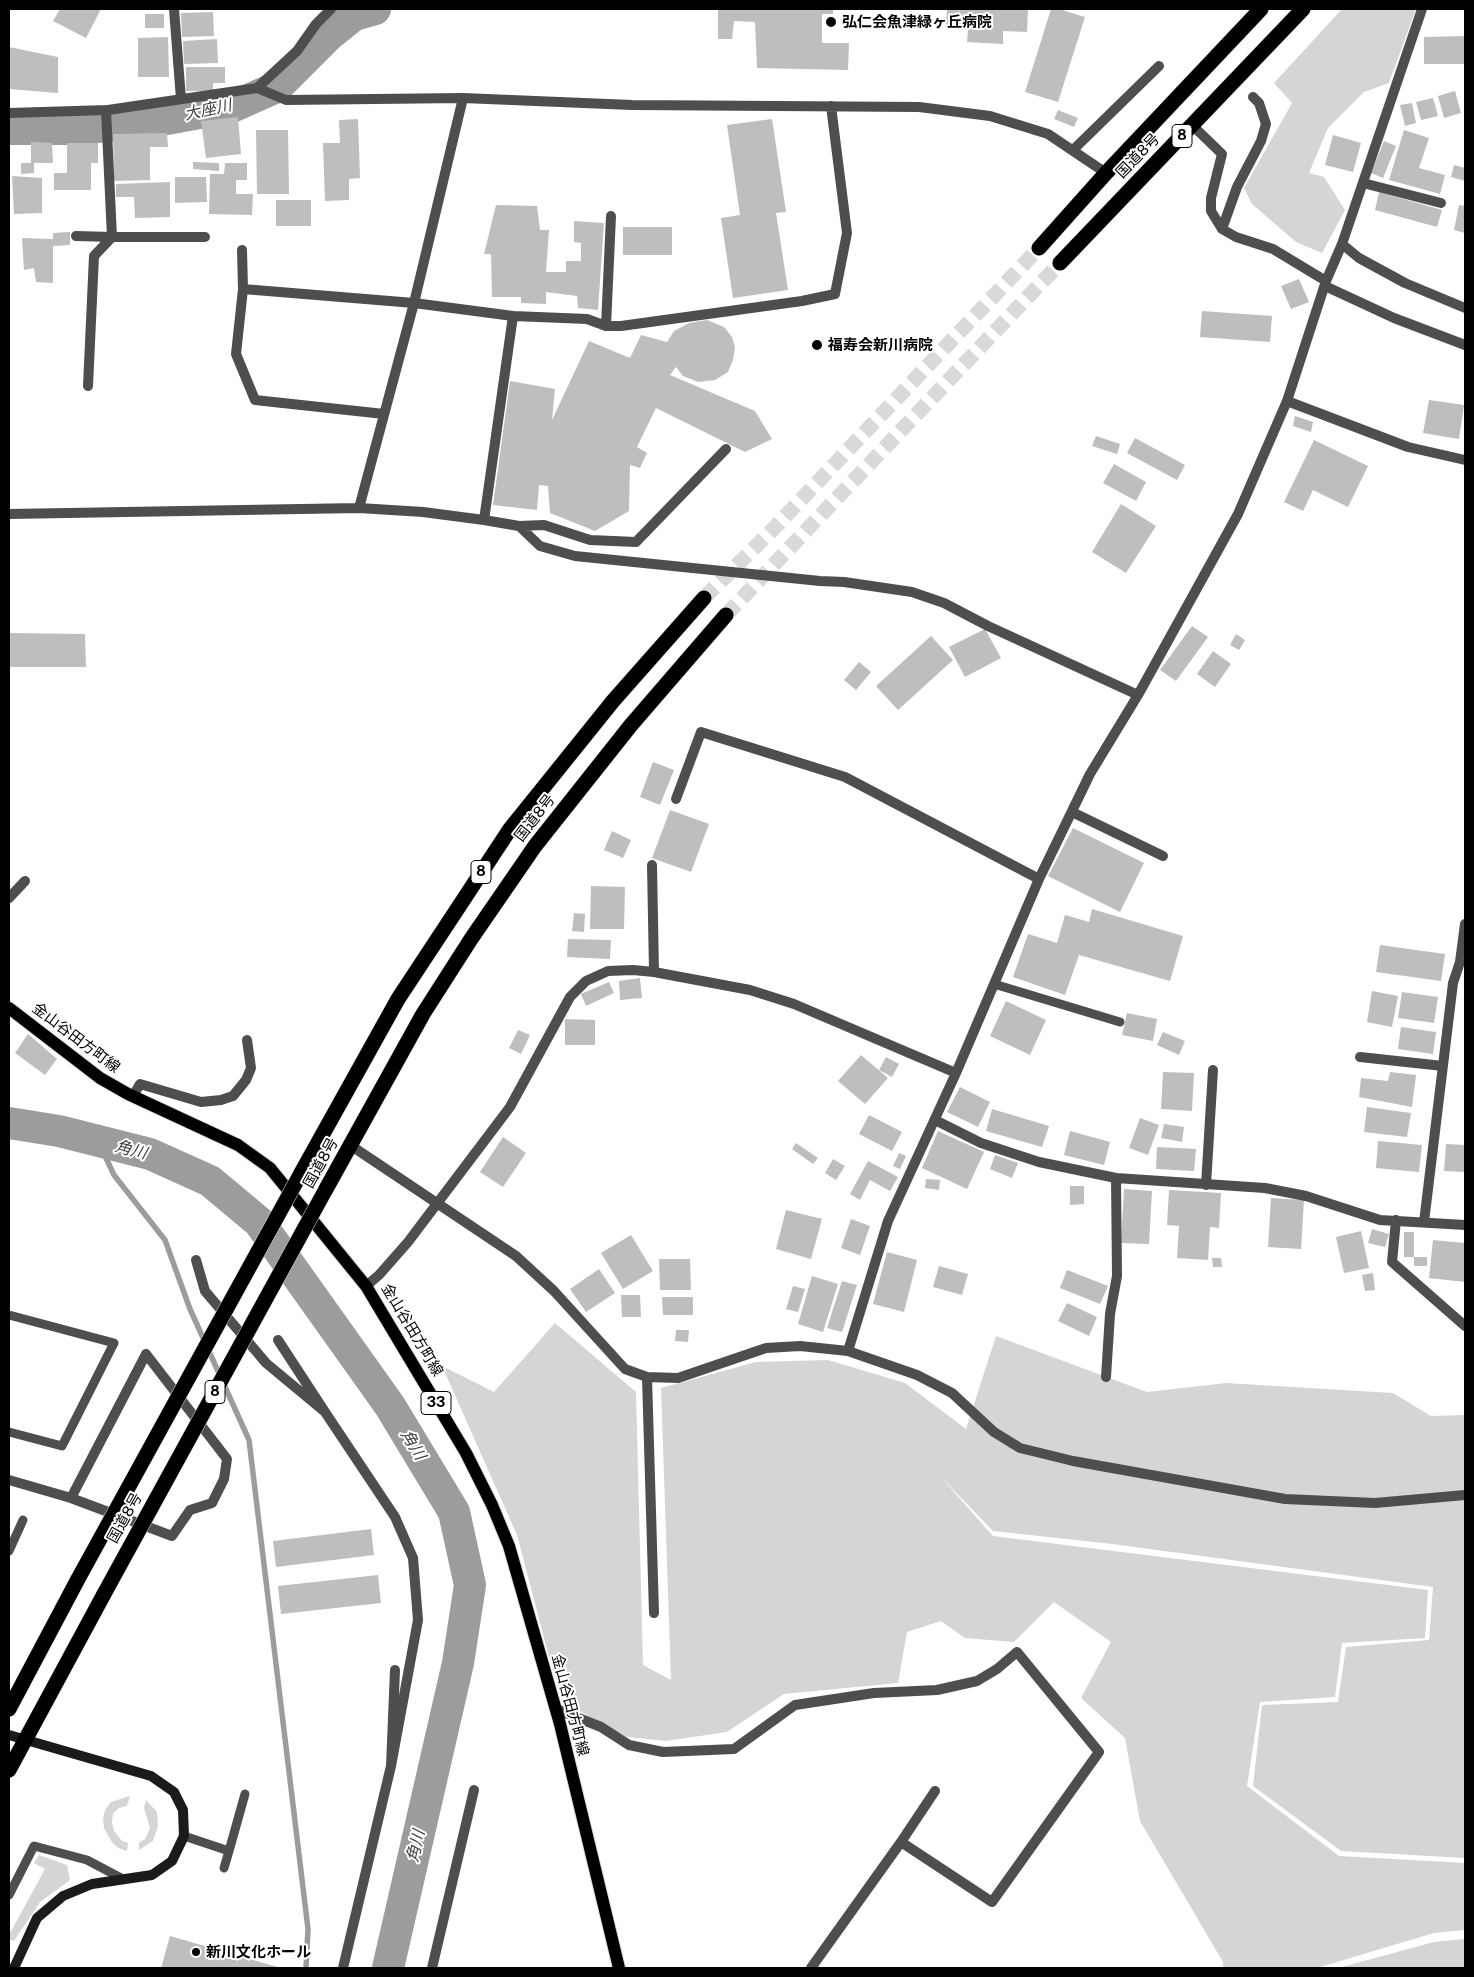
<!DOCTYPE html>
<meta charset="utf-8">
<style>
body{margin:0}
#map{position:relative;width:1474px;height:1977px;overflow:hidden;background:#fff;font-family:"Public Sans",sans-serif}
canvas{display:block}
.frame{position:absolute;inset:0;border:10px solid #000;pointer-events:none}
</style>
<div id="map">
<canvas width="1474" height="1977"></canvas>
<div class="frame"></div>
</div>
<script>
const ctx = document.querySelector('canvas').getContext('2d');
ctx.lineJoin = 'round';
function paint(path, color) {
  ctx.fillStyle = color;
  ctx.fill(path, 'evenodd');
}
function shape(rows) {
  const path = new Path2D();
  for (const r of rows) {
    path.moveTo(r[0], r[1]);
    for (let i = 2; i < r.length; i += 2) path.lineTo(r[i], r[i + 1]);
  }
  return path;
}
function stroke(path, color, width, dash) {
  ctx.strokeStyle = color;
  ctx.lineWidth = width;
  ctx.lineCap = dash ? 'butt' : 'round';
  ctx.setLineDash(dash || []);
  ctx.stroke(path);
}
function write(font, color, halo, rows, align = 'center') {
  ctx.font = font + ' "Public Sans","Noto Sans JP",sans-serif';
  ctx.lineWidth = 4;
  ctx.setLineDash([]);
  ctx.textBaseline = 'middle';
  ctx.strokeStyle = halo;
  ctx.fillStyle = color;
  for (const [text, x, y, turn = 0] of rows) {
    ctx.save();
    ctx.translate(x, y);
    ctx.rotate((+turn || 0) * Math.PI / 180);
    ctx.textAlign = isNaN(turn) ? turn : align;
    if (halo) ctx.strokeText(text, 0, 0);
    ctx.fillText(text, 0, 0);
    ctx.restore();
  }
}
const green = shape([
 [1342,9,1416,9,1389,83,1364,92,1328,128,1309,173,1324,177,1345,210,1322,253,1296,242,1252,204,1244,188,1292,103,1274,83],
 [555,1323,636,1392,643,1665,671,1680,661,1388,756,1362,828,1360,905,1383,966,1429,996,1336,1147,1392,1226,1383,1393,1393,1431,1416,1465,1415,1465,1858,1341,1851,1253,1786,1262,1705,1338,1702,1346,1647,1429,1640,1433,1587,1112,1544,993,1531,940,1476,993,1536,1428,1590,1425,1638,1342,1643,1335,1697,1260,1702,1247,1786,1339,1856,1465,1863,1465,1930,1434,1933,1317,1968,1223,1968,1223,1962,1140,1821,1125,1738,1081,1698,1111,1642,1054,1602,1014,1642,965,1638,941,1621,907,1632,898,1683,784,1694,727,1732,666,1741,627,1737,572,1707,549,1657,517,1535,442,1366,494,1392],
 [130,1796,127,1806,119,1808,113,1813,112,1823,114,1831,122,1841,128,1843,127,1851,118,1848,111,1841,104,1828,103,1819,105,1810,111,1802],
 [146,1800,157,1812,158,1826,153,1841,139,1850,139,1843,145,1839,150,1828,144,1808],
 [39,1855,67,1865,70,1880,40,1902,14,1941,9,1939,9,1935,45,1869,34,1863],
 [1465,1939,1465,1968,1338,1968,1434,1942]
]);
const stream = shape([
 [98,1141,114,1175,165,1240,190,1309,249,1440,308,1929,306,1968]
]);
const river = shape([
 [9,129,77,129,156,121,232,107,277,87,329,35,354,15,375,9],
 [9,1123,59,1131,150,1154,210,1181,259,1222,390,1406,454,1512,470,1585,458,1663,388,1968]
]);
const building = shape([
 [60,9,101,9,86,38,53,21],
 [718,9,833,9,833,14,822,14,822,43,849,43,848,70,757,68,755,22,734,21,732,39,718,39],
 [947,9,1028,9,1027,32,1003,31,1003,44,967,42,968,30,946,29],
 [1051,9,1059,9,1085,17,1058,102,1025,92],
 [213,12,214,36,182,37,181,13],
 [145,14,164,14,164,28,145,28],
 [1465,36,1465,64,1424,64,1424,37],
 [168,37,169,77,138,77,138,38],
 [217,39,218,63,184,64,183,41],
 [9,47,58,57,58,93,9,89],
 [186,67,225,67,225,83,213,83,213,91,186,91],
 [1455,91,1461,113,1444,118,1438,96],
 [1433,98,1438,116,1421,120,1416,102],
 [1412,103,1416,123,1405,126,1400,105],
 [1058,110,1078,118,1074,127,1054,119],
 [238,117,241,154,206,158,201,121],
 [358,119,360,178,349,179,349,200,325,201,323,143,340,143,339,120],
 [772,119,786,212,776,213,788,290,733,298,721,218,740,215,727,125],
 [256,130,288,130,289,194,257,194],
 [1404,130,1429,138,1419,168,1445,175,1440,194,1389,180],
 [167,133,168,147,150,147,150,180,114,181,113,134],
 [1333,135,1361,143,1353,172,1325,165],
 [1384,141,1396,146,1383,178,1371,173],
 [31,142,52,143,53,163,34,163,34,173,21,174,21,163,31,163],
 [67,143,98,143,98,163,91,163,91,190,54,190,54,173,67,173],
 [193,162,219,163,219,171,193,169],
 [225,163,247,163,247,180,236,180,236,194,253,194,252,215,209,214,210,174,224,174],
 [1454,165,1465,168,1465,181,1451,177],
 [12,176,42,178,42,213,14,214],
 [175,177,206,177,207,202,175,203],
 [170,182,170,217,135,218,134,197,116,197,116,184],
 [1379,192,1442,210,1437,227,1375,210],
 [276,200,311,200,311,226,276,226],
 [496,205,537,206,540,230,549,230,546,272,566,272,566,261,581,261,581,243,574,242,574,221,604,223,598,310,578,308,577,296,546,292,546,304,521,303,521,297,492,297,491,254,484,254],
 [1459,205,1465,206,1465,233,1454,230],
 [623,227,672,227,672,255,623,255],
 [70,232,70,245,53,246,53,283,36,282,34,268,24,270,22,238,53,239,53,233],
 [1299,279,1309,302,1291,309,1281,286],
 [1202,311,1272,316,1270,342,1200,337],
 [707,320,724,327,732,337,735,347,733,360,728,372,715,380,698,382,683,376,676,367,670,375,755,411,772,439,745,452,656,408,637,447,647,453,640,468,630,465,629,511,595,531,550,513,548,486,539,485,537,510,493,505,510,381,555,389,552,420,589,341,630,358,641,335,667,342,674,331,689,323],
 [1429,400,1464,405,1459,439,1423,433],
 [1295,416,1313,422,1311,432,1293,426],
 [1096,436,1120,444,1117,454,1092,446],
 [1135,438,1185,465,1177,480,1127,453],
 [1314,440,1368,466,1348,507,1313,490,1303,511,1284,502],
 [1114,464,1146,482,1136,501,1103,483],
 [1121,504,1156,526,1126,573,1092,552],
 [1192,626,1208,637,1176,681,1160,670],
 [985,629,1001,658,965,677,949,647],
 [9,633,85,634,86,667,10,667],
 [1236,634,1245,640,1239,650,1230,645],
 [931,636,953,660,898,710,876,686],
 [1213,651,1231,664,1215,687,1197,674],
 [859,662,871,672,856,690,844,680],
 [653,762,674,770,660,805,640,797],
 [670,810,709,824,691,872,652,858],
 [1073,828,1144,863,1120,912,1048,876],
 [612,831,631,840,623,858,604,850],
 [591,886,625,887,624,929,590,929],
 [1092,909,1183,936,1170,981,1079,955,1065,995,1013,977,1028,934,1057,943,1065,915,1089,922],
 [574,913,585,914,584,932,572,931],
 [568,939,611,940,610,959,567,957],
 [1380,945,1445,954,1441,981,1376,972],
 [640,978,642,998,620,1000,619,981],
 [609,982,614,993,586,1006,581,994],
 [1372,991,1398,996,1392,1027,1367,1022],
 [1402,992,1438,997,1434,1023,1398,1018],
 [1006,1001,1046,1020,1030,1055,990,1036],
 [1127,1013,1157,1019,1153,1041,1122,1035],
 [565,1019,595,1020,595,1045,565,1045],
 [1401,1027,1436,1032,1433,1054,1398,1049],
 [518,1030,530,1035,521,1054,509,1048],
 [1163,1032,1185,1041,1179,1055,1157,1045],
 [28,1034,57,1059,45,1075,15,1053],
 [861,1055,888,1078,865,1104,838,1081],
 [886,1057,899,1064,892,1077,879,1070],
 [1163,1072,1194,1073,1192,1111,1161,1109],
 [1390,1072,1416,1075,1412,1107,1359,1097,1361,1078,1388,1081],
 [960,1087,990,1102,978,1127,947,1112],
 [1367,1107,1411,1113,1407,1137,1364,1132],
 [992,1109,1049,1126,1042,1147,986,1131],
 [869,1115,902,1132,892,1151,859,1134],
 [1140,1118,1159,1125,1148,1155,1129,1148],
 [1164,1124,1184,1127,1182,1142,1161,1138],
 [938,1131,984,1152,967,1189,922,1168],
 [1070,1131,1110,1142,1104,1165,1064,1155],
 [503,1137,526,1153,503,1187,480,1172],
 [1378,1141,1422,1145,1419,1172,1376,1168],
 [796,1143,818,1158,813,1164,792,1149],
 [1446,1144,1465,1145,1465,1172,1444,1171],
 [1157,1147,1196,1149,1194,1171,1156,1169],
 [899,1153,906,1156,900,1169,893,1166],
 [995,1155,1018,1163,1012,1178,990,1169],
 [833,1159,845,1166,836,1180,825,1173],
 [868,1161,898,1177,890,1191,870,1180,860,1200,850,1194],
 [926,1179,940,1180,939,1190,925,1188],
 [1070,1186,1084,1186,1084,1204,1070,1205],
 [1124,1189,1152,1191,1149,1244,1121,1243],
 [1169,1190,1221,1193,1219,1228,1210,1227,1208,1260,1177,1258,1179,1226,1167,1225],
 [1271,1198,1304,1200,1301,1249,1268,1247],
 [786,1210,822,1219,811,1259,776,1249],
 [851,1219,870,1226,860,1255,841,1248],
 [1372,1229,1389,1234,1385,1247,1368,1243],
 [1361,1231,1369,1268,1344,1273,1336,1237],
 [1404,1232,1414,1232,1414,1257,1404,1257],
 [631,1235,653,1271,623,1289,601,1253],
 [1433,1240,1465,1243,1465,1282,1429,1278],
 [887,1252,917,1260,904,1312,873,1304],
 [1414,1257,1427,1257,1427,1266,1414,1266],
 [1212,1258,1221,1258,1222,1267,1213,1267],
 [659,1259,690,1259,691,1290,660,1290],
 [939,1266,968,1274,962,1295,933,1287],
 [599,1269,615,1293,586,1312,570,1289],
 [1067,1270,1108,1286,1100,1304,1060,1288],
 [1373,1273,1375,1290,1365,1291,1362,1275],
 [812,1276,838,1284,823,1332,798,1324],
 [842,1281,857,1285,842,1332,827,1328],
 [793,1286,805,1289,798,1312,786,1309],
 [621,1295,640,1295,641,1317,622,1317],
 [662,1297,693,1297,693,1315,663,1315],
 [1067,1303,1097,1317,1089,1336,1058,1321],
 [676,1330,689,1330,688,1342,675,1341],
 [371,1529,374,1555,276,1567,273,1541],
 [378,1575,381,1603,281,1614,278,1586],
 [170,1936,281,1968,161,1968]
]);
const highwayTunnel = shape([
 [704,598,777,525,1039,248],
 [726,615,1060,263]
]);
const lane = shape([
 [994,984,1120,1022],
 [9,1315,114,1343,62,1446,9,1432],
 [9,1551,23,1520],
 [184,1836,229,1851,224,1868],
 [229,1851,245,1794],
 [9,1895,34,1846,87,1860,123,1879]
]);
const street = shape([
 [174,9,181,99],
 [257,88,297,51,316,24,331,9],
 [9,113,108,110,257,88,286,100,463,98,632,105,919,107,990,116,1048,134,1106,173],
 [1192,125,1222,154,1211,198,1211,211,1222,229,1236,237,1273,249,1326,281],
 [1073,150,1159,66],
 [1363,183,1441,203],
 [1222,229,1237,187,1261,141,1266,124,1259,103,1253,97],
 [76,236,112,237,106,110],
 [1342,244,1359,258,1405,283,1465,308],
 [242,250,243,289],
 [1325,286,1394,318,1465,345],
 [606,326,611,216],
 [88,386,94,256,112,237,205,237],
 [1287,401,1408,447,1465,460],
 [384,414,255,400,236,354,243,289,414,303,513,316],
 [359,508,414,303,463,98],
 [9,514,359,508,423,512,484,520,519,526,540,546,575,556,820,581,844,582,912,592,944,603,988,626,1138,695],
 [484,520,513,316,587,319,606,326,621,326,802,301,835,294,847,233,831,106],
 [519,526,544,525,590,540,636,542,726,449],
 [676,799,701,732,845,777,1039,879],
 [1072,812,1163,856],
 [652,865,654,972],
 [9,898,25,881],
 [1360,1057,1443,1066],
 [133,1096,140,1084,201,1102,221,1100,233,1096,246,1080,251,1068,247,1040],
 [935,1120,981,1143,1039,1162,1116,1178,1265,1188,1306,1196,1380,1220,1465,1225],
 [350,1145,516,1256,554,1291,625,1369,647,1377,678,1378,766,1348,800,1346,848,1351,917,1375,952,1393,994,1432,1020,1448,1073,1461,1285,1499,1375,1503,1465,1495],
 [1206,1185,1213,1070],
 [1396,1220,1392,1262,1465,1326],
 [1424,1222,1453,983,1460,962,1465,924],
 [196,1260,205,1291,266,1363,325,1412,278,1340],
 [366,1286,379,1275,408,1242,510,1107,570,997,586,981,608,971,633,970,654,972,750,990,794,1004,956,1073],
 [848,1351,888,1221,956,1073,1039,879,1090,774,1138,695,1238,514,1287,401,1326,281,1342,244,1422,9],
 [647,1377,654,1613],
 [1106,1377,1110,1314,1117,1276,1116,1178],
 [325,1412,395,1517,413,1558,418,1620,391,1766,395,1670],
 [9,1480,71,1498,172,1536,190,1510,212,1503,224,1479,227,1459,146,1354,71,1498],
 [556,1709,601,1727,629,1745,663,1752,734,1749,795,1705,874,1693,937,1690,977,1681,997,1669,1017,1652,1099,1752,992,1902,901,1842,935,1791],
 [343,1968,391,1766],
 [432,1968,474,1790],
 [811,1968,901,1842]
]);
const secondary = shape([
 [9,1735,151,1776,174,1792,183,1810,184,1836,172,1861,152,1875,92,1884,63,1896,37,1918,14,1968]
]);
const primary = shape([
 [9,1008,100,1078,128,1094,238,1145,270,1168,366,1286,466,1453,492,1505,509,1546,560,1724,619,1968]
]);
const highway = shape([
 [1039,248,1106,173,1261,9],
 [1060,263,1303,9],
 [300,1175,398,999,510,829,613,701,704,598],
 [326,1189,423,1014,471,939,535,846,631,725,726,615],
 [9,1709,78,1579],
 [9,1770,104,1594]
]);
const highwayBridge = shape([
 [78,1579,300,1175],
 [104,1594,326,1189]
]);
const markers = [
 [831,22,6,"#000"],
 [817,345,6,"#000"],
 [196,1952,5,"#000"]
];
const shields = [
 [1182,136,20],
 [481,872,20],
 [215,1392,20],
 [436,1403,30]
];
const shieldNames = [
 ["8",1182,136],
 ["8",481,872],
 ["8",215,1392],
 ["33",436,1403]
];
const poiNames = [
 ["弘仁会魚津緑ヶ丘病院",842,22],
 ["福寿会新川病院",828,345],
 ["新川文化ホール",206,1952]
];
const streetNames = [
 ["国道8号",1138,156,-46],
 ["国道8号",535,818,-52],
 ["金山谷田方町線",76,1038,37],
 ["国道8号",321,1163,-61],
 ["金山谷田方町線",412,1330,59],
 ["国道8号",125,1518,-61],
 ["金山谷田方町線",570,1705,75]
];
const waterNames = [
 ["大座川",208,110,-12],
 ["角川",131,1150,15],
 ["角川",413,1445,59],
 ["角川",416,1846,-77]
];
paint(green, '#d5d5d5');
stroke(stream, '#9c9c9c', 5.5);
stroke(river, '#9c9c9c', 32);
paint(building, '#bebebe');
stroke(highwayTunnel, '#d9d9d9', 15, [15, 8]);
stroke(primary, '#dbdbdb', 14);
stroke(highway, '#dbdbdb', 16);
stroke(lane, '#4e4e4e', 9);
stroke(street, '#4e4e4e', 10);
stroke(secondary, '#1b1b1b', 10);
stroke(primary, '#000', 12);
stroke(highway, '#000', 15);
stroke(highwayBridge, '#dbdbdb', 16, []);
stroke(highwayBridge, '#000', 15);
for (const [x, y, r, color] of markers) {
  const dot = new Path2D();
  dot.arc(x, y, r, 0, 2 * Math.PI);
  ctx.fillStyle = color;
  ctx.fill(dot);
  stroke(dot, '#fff', 2);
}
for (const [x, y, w] of shields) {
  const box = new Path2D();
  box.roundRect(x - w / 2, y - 11.5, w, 23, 4);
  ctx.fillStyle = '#fff';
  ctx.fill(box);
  stroke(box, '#000', 1);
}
write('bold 14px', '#000', null, shieldNames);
write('bold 15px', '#000', '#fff', poiNames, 'left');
write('15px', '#000', '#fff', streetNames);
write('italic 16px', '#3d3d3d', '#fff', waterNames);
</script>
